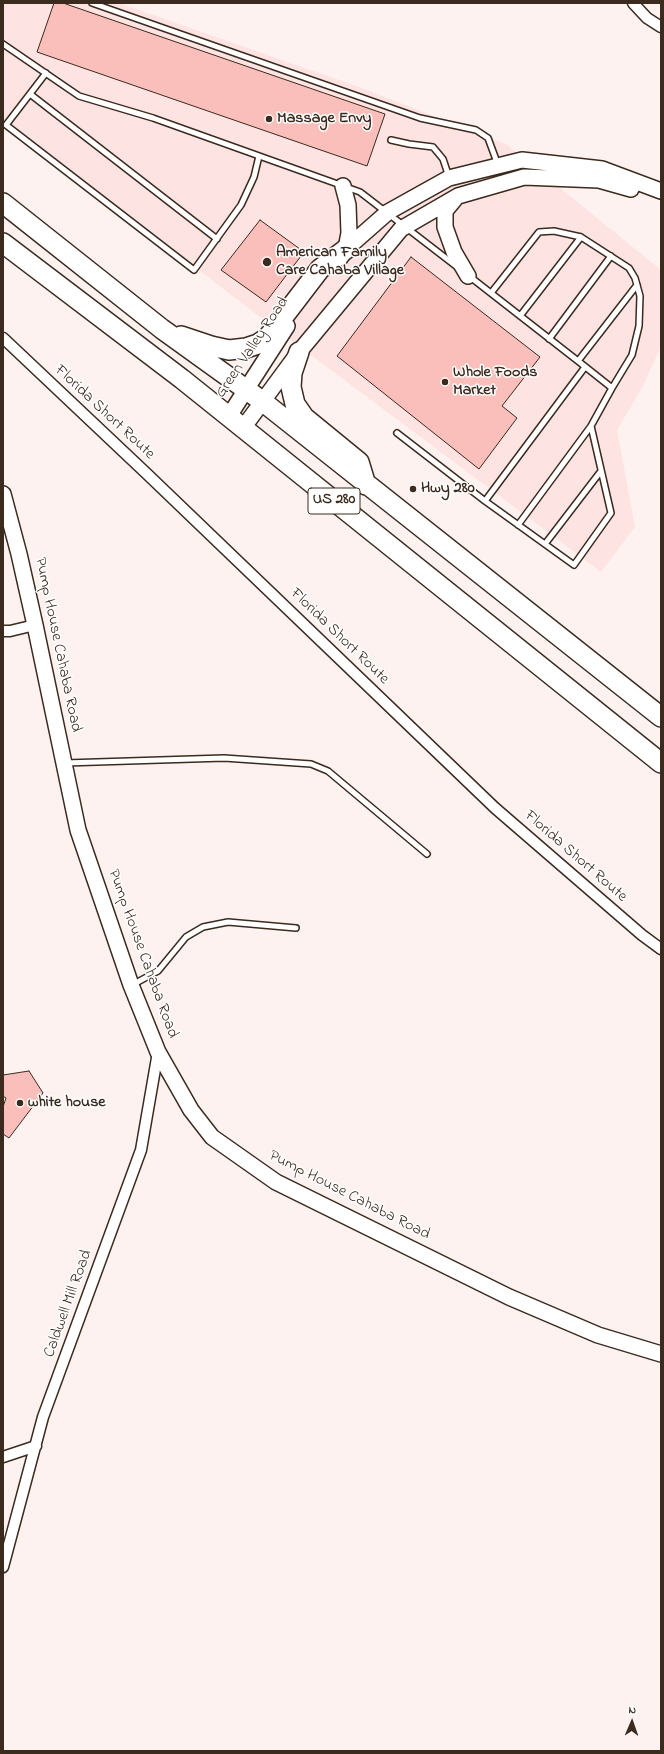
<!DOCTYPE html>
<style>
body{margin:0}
#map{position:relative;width:664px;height:1754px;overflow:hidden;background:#fef2f1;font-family:"Indie Flower",sans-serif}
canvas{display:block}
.frame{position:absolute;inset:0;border:4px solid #3b2a1e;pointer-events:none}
.north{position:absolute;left:612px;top:1702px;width:40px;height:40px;-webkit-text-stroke:3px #fff;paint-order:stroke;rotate:2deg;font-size:11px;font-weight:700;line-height:16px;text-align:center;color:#3b2a1e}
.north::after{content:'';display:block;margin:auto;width:14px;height:18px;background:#3b2a1e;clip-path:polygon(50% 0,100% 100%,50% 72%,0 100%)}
</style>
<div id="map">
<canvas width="664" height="1754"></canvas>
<div class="frame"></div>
<div class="north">N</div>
</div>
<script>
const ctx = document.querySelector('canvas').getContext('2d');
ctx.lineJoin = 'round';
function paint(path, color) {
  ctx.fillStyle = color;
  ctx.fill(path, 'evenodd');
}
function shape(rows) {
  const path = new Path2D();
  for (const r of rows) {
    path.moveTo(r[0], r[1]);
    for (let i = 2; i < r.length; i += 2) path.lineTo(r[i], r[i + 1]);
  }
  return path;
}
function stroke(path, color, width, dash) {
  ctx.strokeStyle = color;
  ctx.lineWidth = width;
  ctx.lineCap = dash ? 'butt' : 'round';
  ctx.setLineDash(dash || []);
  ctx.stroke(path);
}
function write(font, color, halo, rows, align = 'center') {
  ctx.font = font + ' "Indie Flower",sans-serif';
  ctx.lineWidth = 3;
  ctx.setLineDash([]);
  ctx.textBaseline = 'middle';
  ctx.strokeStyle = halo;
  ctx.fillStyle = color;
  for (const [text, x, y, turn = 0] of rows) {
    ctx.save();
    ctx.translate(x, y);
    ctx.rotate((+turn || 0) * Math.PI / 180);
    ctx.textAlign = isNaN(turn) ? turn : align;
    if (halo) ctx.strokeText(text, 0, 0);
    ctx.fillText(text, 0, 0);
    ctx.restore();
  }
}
const built = shape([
 [3,3,119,3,359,87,506,144,661,270,661,346,643,386,617,430,635,527,601,572,252,311,3,119]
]);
const building = shape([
 [54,3,63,3,385,114,367,166,37,52,54,3],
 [260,220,304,252,266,302,221,270,260,220],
 [411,257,540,357,502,406,517,418,479,469,337,356,411,257],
 [29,1071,43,1093,9,1138,3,1134,3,1107,6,1098,3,1096,3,1075,29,1071]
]);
const lane = shape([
 [92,3,420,118,476,130,488,138,498,165],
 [3,44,79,96,153,118,360,192,456,266],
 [46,73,6,125,194,270,241,205,254,177,259,156],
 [30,94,217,239],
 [391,140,409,144,433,147,443,159,449,177],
 [469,276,578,361,612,388,591,426,611,513,574,565,485,501,585,367],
 [491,293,539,232,554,231,581,237,629,268,635,278,640,296,639,326,632,355,612,388],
 [520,316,581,237],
 [549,339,611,256],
 [578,361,637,285],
 [397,433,485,501],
 [518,525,591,426],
 [545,544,601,471],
 [65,763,224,758,311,764,328,771,427,854],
 [132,985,158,971,186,937,203,927,228,922,296,928]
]);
const street = shape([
 [633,3,647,18,661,27],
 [3,338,146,473,495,808,642,935,661,949],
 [3,631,10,631,35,625],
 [3,1457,36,1446],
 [3,1567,43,1417,141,1150,158,1052]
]);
const secondary = shape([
 [343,186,348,205,349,233,346,249],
 [455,199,445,211,445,227,454,252,468,276],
 [340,258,346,249,388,212,449,178,522,160,602,169,661,191],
 [229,416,287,326],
 [243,428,299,352,401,229,458,196,524,177,599,180,631,189],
 [3,494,19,554,35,625,78,830,131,985,158,1052,191,1110,212,1137,276,1182,509,1297,598,1335,661,1354]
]);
const highway = shape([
 [3,203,162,329,262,401,661,717],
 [3,243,182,379,661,763],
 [181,336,211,346,229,350,246,348,258,344,268,337,320,269,346,249],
 [299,352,292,373,291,387,295,404,304,417,359,462,366,485]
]);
const markers = [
 [269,119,4,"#3b2a1e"],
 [267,262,5,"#3b2a1e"],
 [445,382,4,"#3b2a1e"],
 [413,489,4,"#3b2a1e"],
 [20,1103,4,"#3b2a1e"]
];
const shields = [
 [334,501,52]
];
const shieldNames = [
 ["US 280",334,501]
];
const poiNames = [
 ["Massage Envy",277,119],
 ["American Family",276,253],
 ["Care Cahaba Village",276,271],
 ["Whole Foods",453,373],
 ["Market",453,391],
 ["Hwy 280",421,489],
 ["white house",28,1103]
];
const streetNames = [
 ["Green Valley Road",253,348,-56],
 ["Florida Short Route",104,413,43],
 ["Florida Short Route",339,637,44],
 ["Pump House Cahaba Road",57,645,78],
 ["Florida Short Route",575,857,41],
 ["Pump House Cahaba Road",142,954,70],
 ["Pump House Cahaba Road",349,1196,27],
 ["Caldwell Mill Road",69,1304,-70]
];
paint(built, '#fde3e1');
paint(building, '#fbbfbb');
stroke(building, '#3b2a1e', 1);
stroke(lane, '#3b2a1e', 8);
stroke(street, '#3b2a1e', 13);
stroke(secondary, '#3b2a1e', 18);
stroke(highway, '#3b2a1e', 22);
stroke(lane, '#fff', 5);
stroke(street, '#fff', 10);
stroke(secondary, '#fff', 15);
stroke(highway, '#fff', 19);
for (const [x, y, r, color] of markers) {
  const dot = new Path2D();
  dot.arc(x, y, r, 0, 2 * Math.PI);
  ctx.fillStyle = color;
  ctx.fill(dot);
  stroke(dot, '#fff', 1.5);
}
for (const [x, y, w] of shields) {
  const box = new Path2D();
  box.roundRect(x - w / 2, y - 13, w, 26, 3);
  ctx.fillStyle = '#fff';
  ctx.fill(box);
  stroke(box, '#3b2a1e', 1);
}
write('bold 15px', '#3b2a1e', null, shieldNames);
write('bold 16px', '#3b2a1e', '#fff', poiNames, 'left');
write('16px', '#3b2a1e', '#fff', streetNames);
</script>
